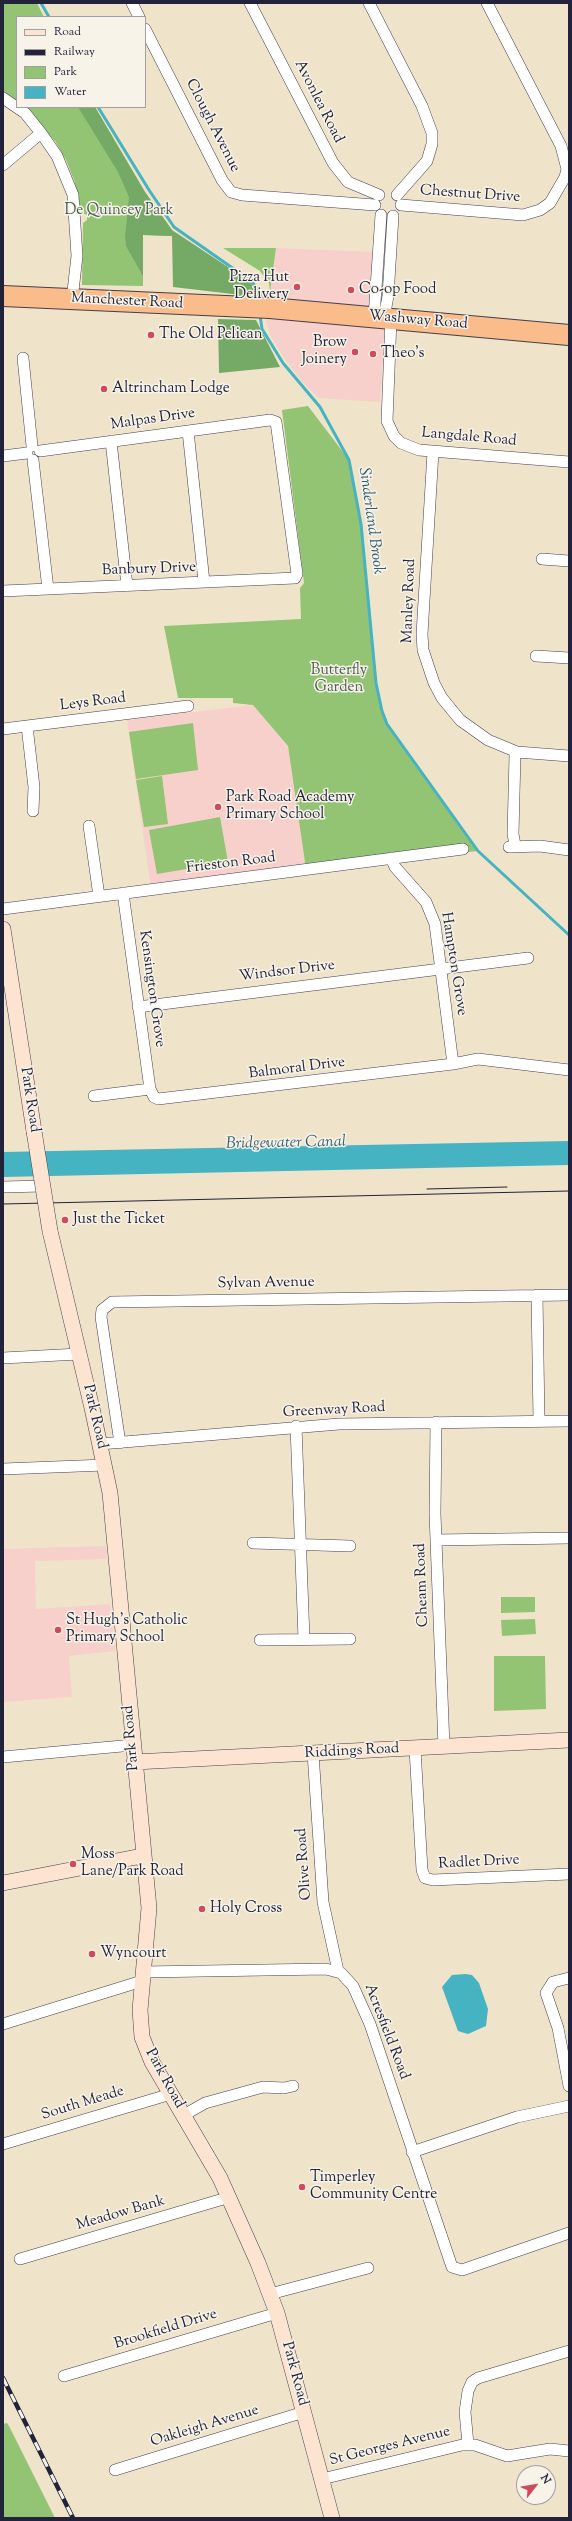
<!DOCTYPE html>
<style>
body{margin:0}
#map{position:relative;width:572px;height:2521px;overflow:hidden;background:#efe4c9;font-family:"Sorts Mill Goudy",serif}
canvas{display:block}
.frame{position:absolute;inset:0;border:4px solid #22223b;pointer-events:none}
.legend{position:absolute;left:16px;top:16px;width:130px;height:92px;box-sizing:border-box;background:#f7f3e8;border:1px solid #a29fa3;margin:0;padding:5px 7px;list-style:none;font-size:12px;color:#22223b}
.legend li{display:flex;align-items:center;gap:8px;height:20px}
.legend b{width:20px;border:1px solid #a29fa3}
.north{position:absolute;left:516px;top:2465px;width:40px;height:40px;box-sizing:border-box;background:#f7f3e8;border:1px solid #a29fa3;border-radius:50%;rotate:59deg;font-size:11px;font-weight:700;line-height:16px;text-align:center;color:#22223b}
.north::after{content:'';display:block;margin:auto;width:14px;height:18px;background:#d1495b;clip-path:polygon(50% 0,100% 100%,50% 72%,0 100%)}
</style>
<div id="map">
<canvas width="572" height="2521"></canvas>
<div class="frame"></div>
<ul class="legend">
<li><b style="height:5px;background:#fde4d0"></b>Road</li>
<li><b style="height:5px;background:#22223b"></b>Railway</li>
<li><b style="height:11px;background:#92c474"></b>Park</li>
<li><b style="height:11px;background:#46b3c2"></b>Water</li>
</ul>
<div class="north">N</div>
</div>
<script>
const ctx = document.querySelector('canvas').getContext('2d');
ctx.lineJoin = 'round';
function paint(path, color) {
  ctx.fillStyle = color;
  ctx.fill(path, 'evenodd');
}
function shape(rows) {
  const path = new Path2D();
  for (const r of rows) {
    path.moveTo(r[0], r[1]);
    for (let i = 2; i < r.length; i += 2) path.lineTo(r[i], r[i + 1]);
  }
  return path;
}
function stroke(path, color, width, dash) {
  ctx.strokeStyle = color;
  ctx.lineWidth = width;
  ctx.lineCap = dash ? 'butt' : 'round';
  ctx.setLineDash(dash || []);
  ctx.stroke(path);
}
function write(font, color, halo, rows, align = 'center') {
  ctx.font = font + ' "Sorts Mill Goudy",serif';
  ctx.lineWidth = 3;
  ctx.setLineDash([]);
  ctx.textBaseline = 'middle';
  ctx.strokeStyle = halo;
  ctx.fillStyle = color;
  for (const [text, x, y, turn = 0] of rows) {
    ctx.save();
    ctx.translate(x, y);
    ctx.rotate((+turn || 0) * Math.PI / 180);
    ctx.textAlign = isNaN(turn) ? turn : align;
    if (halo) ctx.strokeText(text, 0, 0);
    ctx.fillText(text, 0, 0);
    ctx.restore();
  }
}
const built = shape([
 [276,248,373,252,369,327,385,330,380,402,319,398,302,382,282,355,270,335,266,321],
 [253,705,288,746,306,869,151,889,127,720],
 [106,1546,107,1559,35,1561,36,1609,110,1604,115,1651,69,1656,72,1697,3,1702,3,1549]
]);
const green = shape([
 [3,3,37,3,44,17,17,17,17,103,3,93],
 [22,107,95,107,145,192,172,230,172,236,143,235,143,286,82,285,83,223,87,220,87,215,82,213,74,180,66,160,55,141],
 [223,248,276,248,270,292,269,283,260,271],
 [308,406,349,460,361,524,376,683,382,711,387,724,478,851,306,869,288,746,253,705,233,703,233,698,178,698,164,626,301,619,300,588,304,583,282,410],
 [193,723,198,770,136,779,129,732],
 [162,776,168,824,144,827,136,780],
 [220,817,228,862,157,874,149,830],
 [501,1597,535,1597,535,1612,501,1613],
 [535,1619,536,1634,502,1636,501,1620],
 [494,1656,545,1656,546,1709,494,1711],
 [7,2423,9,2426,55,2518,3,2518,3,2424]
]);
const forest = shape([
 [78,107,95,107,145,192,172,230,249,281,258,292,258,297,173,287,172,236,143,235,143,276,126,246,125,237,129,197,118,172],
 [218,319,256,320,280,367,219,373]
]);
const water = shape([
 [569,1141,569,1165,3,1177,3,1152],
 [466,1974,472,1975,479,1983,488,2009,486,2026,468,2034,458,2031,442,1987,452,1975]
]);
const stream = shape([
 [41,3,49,17],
 [98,107,149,190,174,227,251,281,260,292,261,301],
 [260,315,262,329,283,363,320,407,349,460,361,524,376,683,382,711,387,724,478,851,569,935]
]);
const street = shape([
 [132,3,139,17],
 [250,3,333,163,348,182,379,195],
 [369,3,422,106,432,133,432,144,427,161,397,195],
 [145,29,222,180,231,192,242,195,375,205],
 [3,98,25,113,41,133,57,156,73,195,77,256,72,300],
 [3,165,41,133],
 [401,205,523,215,540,210,550,203,565,177,567,169,561,146,487,3],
 [374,317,381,215],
 [384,318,388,296,393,216],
 [391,319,387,421,394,436,401,443,419,450,569,462],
 [23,358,32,446],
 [188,431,204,582],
 [111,441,127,586],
 [433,452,422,634,423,650,434,683,442,698,460,720,488,740,517,752,569,756],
 [3,456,27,453],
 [33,460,48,589],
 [542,559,569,561],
 [3,591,295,578,297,574,276,422,270,420,40,451],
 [536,656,569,658],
 [27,726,34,787,33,811],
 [3,729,188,706],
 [89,826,99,896],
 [515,845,513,834,515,755,517,752],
 [509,847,540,846,569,850],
 [391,858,395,867,426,902,435,924,453,1064],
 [123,893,150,1089,154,1097,158,1099,453,1064,478,1059,569,1070],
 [3,909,463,849],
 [138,1007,528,958],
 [94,1096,150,1089],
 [3,1187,43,1186],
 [537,1295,539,1421],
 [3,1358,79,1354],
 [436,1422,435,1514,444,1747],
 [296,1426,304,1639],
 [120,1443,101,1317,102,1310,112,1302,569,1295],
 [100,1444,339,1424,569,1421],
 [3,1469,105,1465],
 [436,1540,569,1538],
 [253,1543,350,1546],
 [260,1640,350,1639],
 [415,1749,422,1870,425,1878,433,1880,569,1874],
 [313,1753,323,1902,338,1971],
 [3,1757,133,1745],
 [143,1972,326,1969,341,1973,353,1986,370,2024,452,2267,462,2270,569,2233],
 [569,1978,553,1982,546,1993,558,2028,569,2086],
 [3,2024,142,1981],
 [184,2115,205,2103,263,2087,284,2088,293,2086],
 [3,2144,171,2094],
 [412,2152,517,2117,569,2106],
 [20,2259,230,2197],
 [270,2294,368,2268],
 [64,2376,277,2313],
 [468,2444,465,2412,468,2391,472,2382,478,2378,569,2351],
 [115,2470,304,2412],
 [322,2479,462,2445,475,2445,507,2456,550,2449,569,2451]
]);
const secondary = shape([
 [3,929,34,1131],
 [50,1231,92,1408,110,1493,149,1908,140,2010,142,2037,152,2062,220,2178,258,2263,277,2313,332,2518],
 [134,1762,569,1740],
 [3,1883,142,1856]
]);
const highway = shape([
 [3,296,270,308,569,335]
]);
const tram = shape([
 [427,1189,507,1187],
 [3,1204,569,1191]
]);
const rail = shape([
 [3,2378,73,2518]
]);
const secondaryBridge = shape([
 [34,1131,50,1231]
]);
const markers = [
 [297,287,4,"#d1495b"],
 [351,290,4,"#d1495b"],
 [151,335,4,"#d1495b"],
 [355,352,4,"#d1495b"],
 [373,354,4,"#d1495b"],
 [104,389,4,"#d1495b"],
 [218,807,4,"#d1495b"],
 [65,1220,4,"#d1495b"],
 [58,1630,4,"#d1495b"],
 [73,1864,4,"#d1495b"],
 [202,1909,4,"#d1495b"],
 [92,1954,4,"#d1495b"],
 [302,2187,4,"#d1495b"]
];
const streetNames = [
 ["Avonlea Road",318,102,63],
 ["Clough Avenue",212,126,63],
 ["Chestnut Drive",470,195,4],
 ["Manchester Road",127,302,3],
 ["Washway Road",418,321,5],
 ["Malpas Drive",153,420,-8],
 ["Langdale Road",469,438,5],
 ["Banbury Drive",149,570,-2],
 ["Manley Road",410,601,-88],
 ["Leys Road",93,703,-7],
 ["Frieston Road",231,864,-7],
 ["Hampton Grove",453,964,81],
 ["Windsor Drive",287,972,-7],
 ["Kensington Grove",151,989,82],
 ["Balmoral Drive",297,1069,-7],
 ["Park Road",29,1100,81],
 ["Sylvan Avenue",266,1284,-1],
 ["Greenway Road",334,1411,-3],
 ["Park Road",94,1417,77],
 ["Cheam Road",423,1585,-92],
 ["Park Road",132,1738,-95],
 ["Riddings Road",352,1752,-3],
 ["Radlet Drive",479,1863,-3],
 ["Olive Road",305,1864,-94],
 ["Acresfield Road",386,2032,69],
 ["Park Road",164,2079,61],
 ["South Meade",83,2104,-17],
 ["Meadow Bank",121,2214,-16],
 ["Brookfield Drive",166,2330,-17],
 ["Park Road",294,2374,75],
 ["Oakleigh Avenue",205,2427,-17],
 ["St Georges Avenue",390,2447,-14]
];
const parkNames = [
 ["De Quincey Park",119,211],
 ["Butterfly",339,671],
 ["Garden",339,688]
];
const poiNames = [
 ["Pizza Hut",289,278,"right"],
 ["Delivery",289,295,"right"],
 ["Co-op Food",359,290],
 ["The Old Pelican",159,335],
 ["Brow",347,343,"right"],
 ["Joinery",347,360,"right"],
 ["Theo's",381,354],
 ["Altrincham Lodge",112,389],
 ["Park Road Academy",226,798],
 ["Primary School",226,815],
 ["Just the Ticket",73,1220],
 ["St Hugh's Catholic",66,1621],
 ["Primary School",66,1638],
 ["Moss",81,1855],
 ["Lane/Park Road",81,1872],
 ["Holy Cross",210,1909],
 ["Wyncourt",100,1954],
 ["Timperley",310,2178],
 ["Community Centre",310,2195]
];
const waterNames = [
 ["Sinderland Brook",370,521,82],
 ["Bridgewater Canal",286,1144,-1]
];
paint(built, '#f7d0cb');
paint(green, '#92c474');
paint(forest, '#75aa66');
paint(water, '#46b3c2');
stroke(stream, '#46b3c2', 3);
stroke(street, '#413f50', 12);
stroke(secondary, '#413f50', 16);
stroke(highway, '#413f50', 22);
stroke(street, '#fff', 11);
stroke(secondary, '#fde4d0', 15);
stroke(highway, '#f9bc8a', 20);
stroke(tram, '#22223b', 1);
stroke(rail, '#22223b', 4.5);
stroke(rail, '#f7f3e8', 3, [9]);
stroke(secondaryBridge, '#413f50', 16, []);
stroke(secondaryBridge, '#fde4d0', 15);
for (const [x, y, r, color] of markers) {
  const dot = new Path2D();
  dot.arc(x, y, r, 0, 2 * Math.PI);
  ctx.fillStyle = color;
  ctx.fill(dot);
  stroke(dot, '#f7f3e8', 1.5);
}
write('15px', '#22223b', '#f7f3e8', streetNames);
write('15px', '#495b4f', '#f7f3e8', parkNames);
write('15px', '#22223b', '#f7f3e8', poiNames, 'left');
write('italic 16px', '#305c71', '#f7f3e8', waterNames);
</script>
